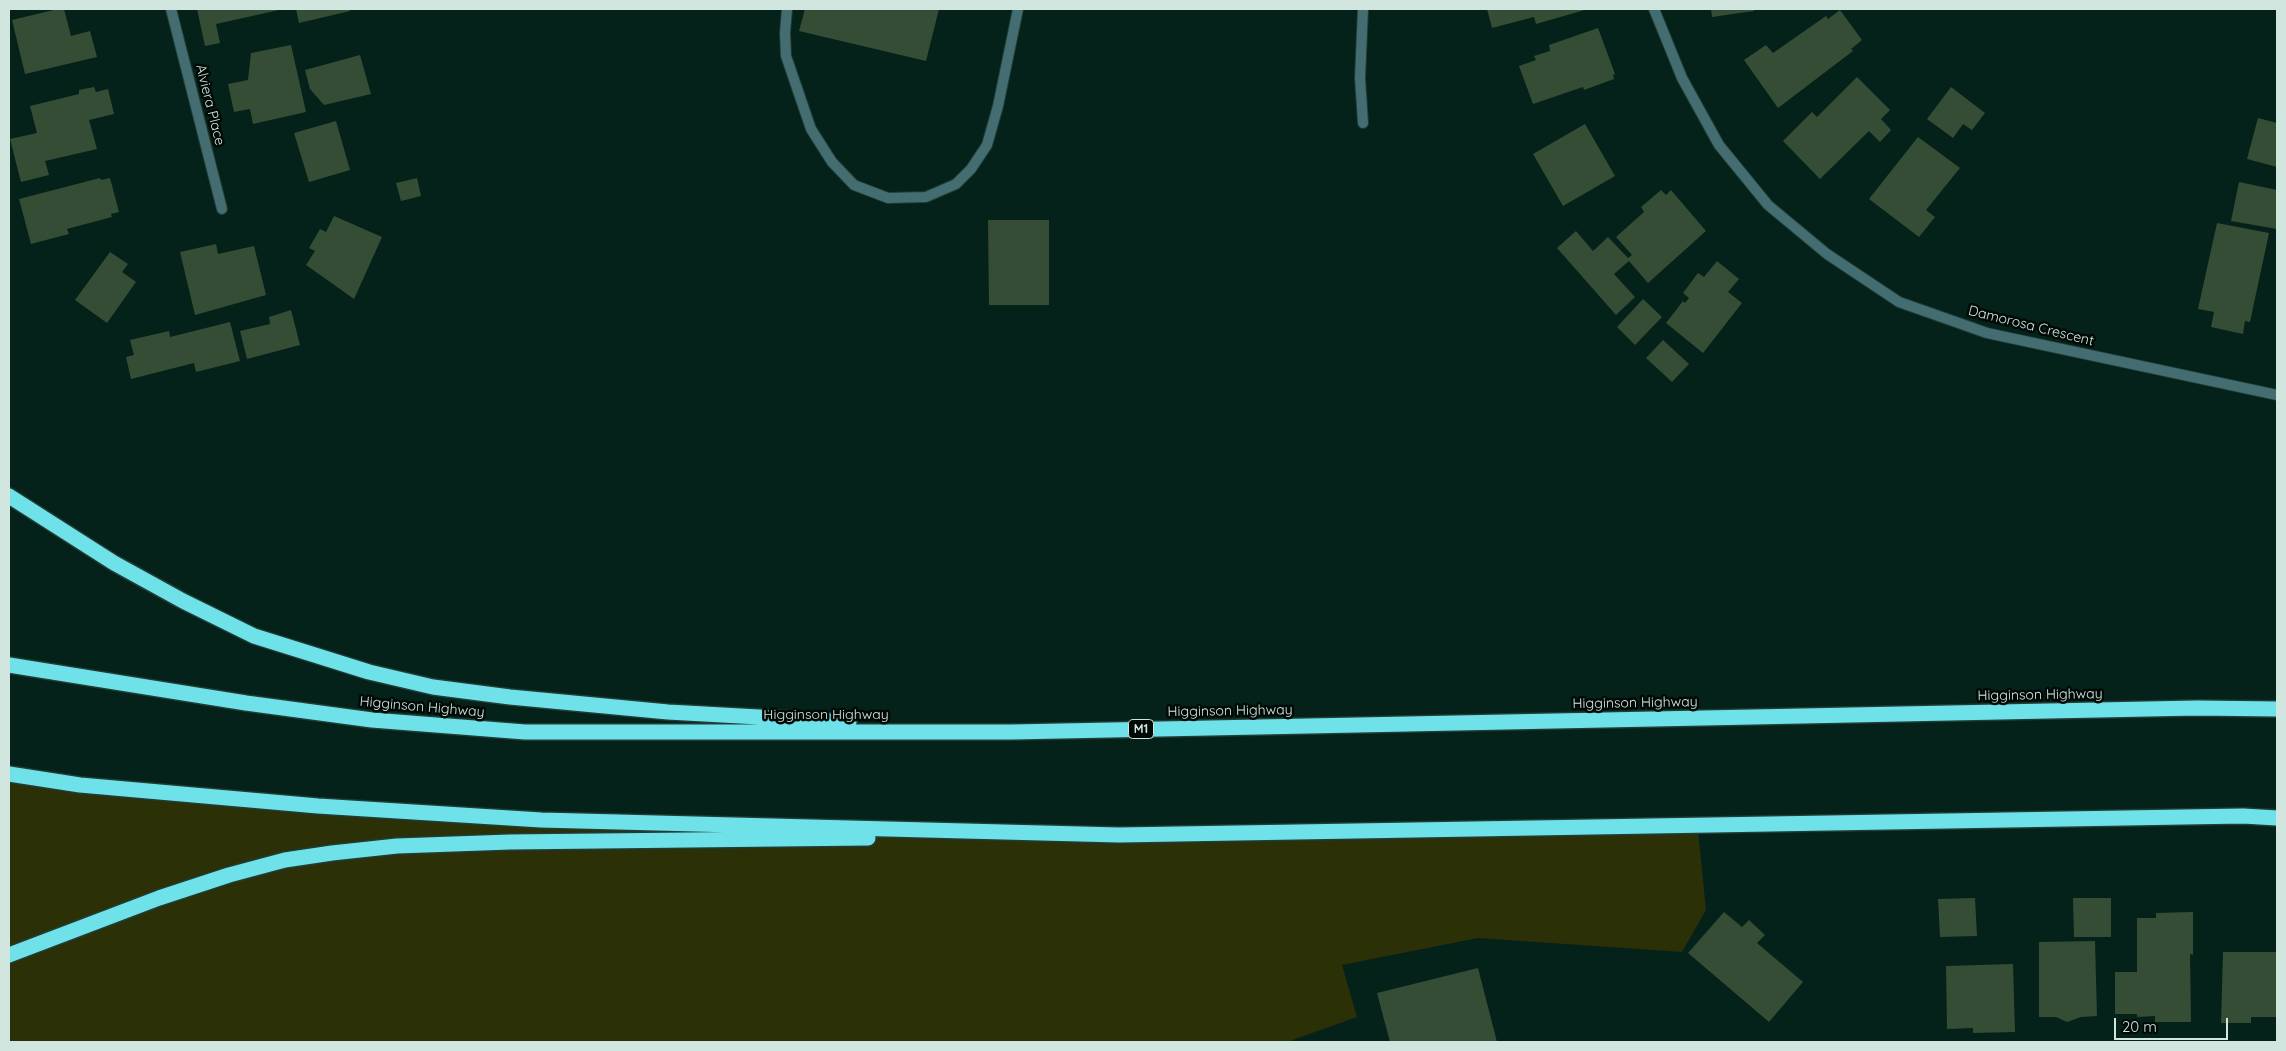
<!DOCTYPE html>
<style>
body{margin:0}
#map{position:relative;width:2286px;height:1051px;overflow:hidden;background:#04221a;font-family:Quicksand,sans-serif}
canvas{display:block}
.frame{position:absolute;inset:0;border:10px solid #d1e6de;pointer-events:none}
.scale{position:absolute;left:2114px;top:1018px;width:114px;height:22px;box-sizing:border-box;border:2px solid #d1e6de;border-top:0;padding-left:6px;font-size:15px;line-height:18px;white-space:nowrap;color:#d1e6de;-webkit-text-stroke:4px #000906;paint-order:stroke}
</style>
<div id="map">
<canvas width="2286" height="1051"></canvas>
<div class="frame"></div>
<div class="scale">20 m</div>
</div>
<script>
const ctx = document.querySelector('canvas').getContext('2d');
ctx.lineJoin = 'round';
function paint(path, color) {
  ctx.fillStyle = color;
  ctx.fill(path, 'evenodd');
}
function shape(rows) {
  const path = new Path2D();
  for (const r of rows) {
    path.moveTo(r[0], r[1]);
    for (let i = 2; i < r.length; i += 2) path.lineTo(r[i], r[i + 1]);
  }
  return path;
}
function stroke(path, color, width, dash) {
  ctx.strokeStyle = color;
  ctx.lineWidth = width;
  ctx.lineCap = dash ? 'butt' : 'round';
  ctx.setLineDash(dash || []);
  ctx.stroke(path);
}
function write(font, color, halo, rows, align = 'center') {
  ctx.font = font + ' Quicksand,sans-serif';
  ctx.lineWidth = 5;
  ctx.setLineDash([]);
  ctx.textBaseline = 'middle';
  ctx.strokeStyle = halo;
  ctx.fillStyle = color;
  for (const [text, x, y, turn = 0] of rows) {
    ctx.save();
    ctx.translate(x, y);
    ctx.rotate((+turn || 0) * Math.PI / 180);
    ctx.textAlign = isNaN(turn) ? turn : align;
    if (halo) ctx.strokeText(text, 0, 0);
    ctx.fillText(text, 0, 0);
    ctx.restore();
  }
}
const green = shape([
 [9,778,319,811,1123,839,1698,830,1706,910,1682,952,1478,938,1342,965,1357,1017,1287,1042,9,1042]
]);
const building = shape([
 [58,9,64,9,71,36,90,31,97,57,25,74,12,20],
 [197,9,279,9,279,10,216,24,220,43,205,46],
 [296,9,349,9,350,11,299,23],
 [805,9,939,9,926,61,799,31],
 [1487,9,1588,9,1536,24,1534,17,1492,28],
 [1711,9,1754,9,1754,11,1712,17],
 [1840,10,1862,40,1851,49,1853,51,1778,108,1744,60,1766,45,1773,53,1826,16,1828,19],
 [1598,28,1615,74,1613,75,1614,79,1584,90,1583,87,1533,104,1519,66,1536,60,1534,56,1550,51,1549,45],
 [291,45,306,112,253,124,250,109,234,112,228,84,248,80,251,53],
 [360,55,371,94,324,105,310,89,305,70],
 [1857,77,1890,110,1881,119,1891,130,1880,142,1869,131,1820,179,1783,141,1812,112,1817,117],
 [94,87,96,92,108,89,114,114,89,120,97,149,45,161,49,175,21,182,10,139,37,133,30,106,79,94,79,90],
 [1951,87,1985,113,1972,130,1963,124,1953,138,1927,119],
 [2258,118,2277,123,2277,167,2247,159],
 [336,121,350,170,309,182,294,133],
 [1585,124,1615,176,1563,206,1533,154],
 [1918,137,1960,168,1926,210,1935,217,1919,237,1869,199],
 [100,178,101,180,110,178,119,212,111,214,112,217,67,229,69,234,31,244,19,199],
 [417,178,421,196,401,201,396,183],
 [2239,182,2277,190,2277,229,2231,221],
 [1661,190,1666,195,1671,190,1706,231,1648,283,1629,261,1614,274,1635,297,1616,315,1557,248,1576,231,1593,251,1608,237,1628,258,1632,255,1616,237,1644,212,1641,207],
 [334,216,382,237,354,299,306,265,315,251,309,248,320,229,326,232],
 [988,220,1049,220,1049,305,989,305],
 [2217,223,2269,233,2250,322,2245,321,2243,334,2211,327,2214,312,2198,309],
 [216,244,218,254,254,246,266,295,195,315,180,252],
 [110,252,128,264,122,272,136,282,107,323,75,300],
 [1717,261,1739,279,1728,292,1742,303,1703,353,1666,323,1683,301,1685,303,1689,298,1683,293,1698,273,1704,277],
 [1643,299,1662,317,1635,345,1617,327],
 [291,310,300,345,247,359,240,331,270,324,269,317],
 [230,322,240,361,196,372,194,363,131,379,126,357,134,355,130,340,169,331,170,337],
 [1663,340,1689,364,1672,382,1646,358],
 [1975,898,1977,936,1940,937,1938,899],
 [2073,898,2111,898,2111,937,2074,937],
 [1724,912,1742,927,1749,920,1765,935,1757,943,1803,982,1769,1022,1688,953],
 [2193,912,2193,955,2190,954,2191,1022,2155,1022,2155,1016,2137,1017,2137,1014,2115,1014,2115,972,2137,972,2137,918,2156,918,2156,913],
 [2095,941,2097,1016,2081,1017,2067,1022,2056,1017,2039,1017,2039,942],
 [2223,952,2277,952,2277,1017,2251,1017,2251,1023,2221,1023],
 [2013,964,2015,1032,1973,1033,1973,1028,1947,1029,1946,966],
 [1478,968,1497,1042,1390,1042,1377,993]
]);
const lane = shape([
 [787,9,785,33,786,56,811,129,832,162,854,185,888,198,926,197,956,184,971,169,987,145,998,106,1018,9],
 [1363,123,1360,78,1363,9]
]);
const street = shape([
 [171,9,222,209],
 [1654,9,1682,78,1719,145,1768,205,1827,254,1899,302,1987,333,2277,395]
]);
const highway = shape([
 [9,496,114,563,183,601,254,636,369,672,433,687,510,697,668,712,849,722],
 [9,665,246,703,372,720,525,732,1012,732,2197,708,2277,709],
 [9,774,80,785,318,806,541,820,1119,835,2243,816,2277,818],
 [9,955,159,898,229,875,285,860,332,853,397,846,510,842,868,838]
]);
const shields = [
 [1141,729,25]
];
const shieldNames = [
 ["M1",1141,729]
];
const streetNames = [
 ["Alviera Place",210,105,76],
 ["Damorosa Crescent",2031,326,14],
 ["Higginson Highway",2040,695,-1],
 ["Higginson Highway",1635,703,-1],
 ["Higginson Highway",422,707,5],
 ["Higginson Highway",1230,711,-1],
 ["Higginson Highway",826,715]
];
paint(green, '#2b3007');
paint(building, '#364d35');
stroke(lane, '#213d35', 12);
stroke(street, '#213d35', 12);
stroke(highway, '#213d35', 18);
stroke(lane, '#436d70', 10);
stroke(street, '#436d70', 10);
stroke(highway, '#6fe2e9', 15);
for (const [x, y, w] of shields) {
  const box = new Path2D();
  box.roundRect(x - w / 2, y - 9.5, w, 19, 4);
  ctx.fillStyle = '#000906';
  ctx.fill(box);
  stroke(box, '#d1e6de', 1);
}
write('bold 12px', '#d1e6de', null, shieldNames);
write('14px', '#d1e6de', '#000906', streetNames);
</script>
